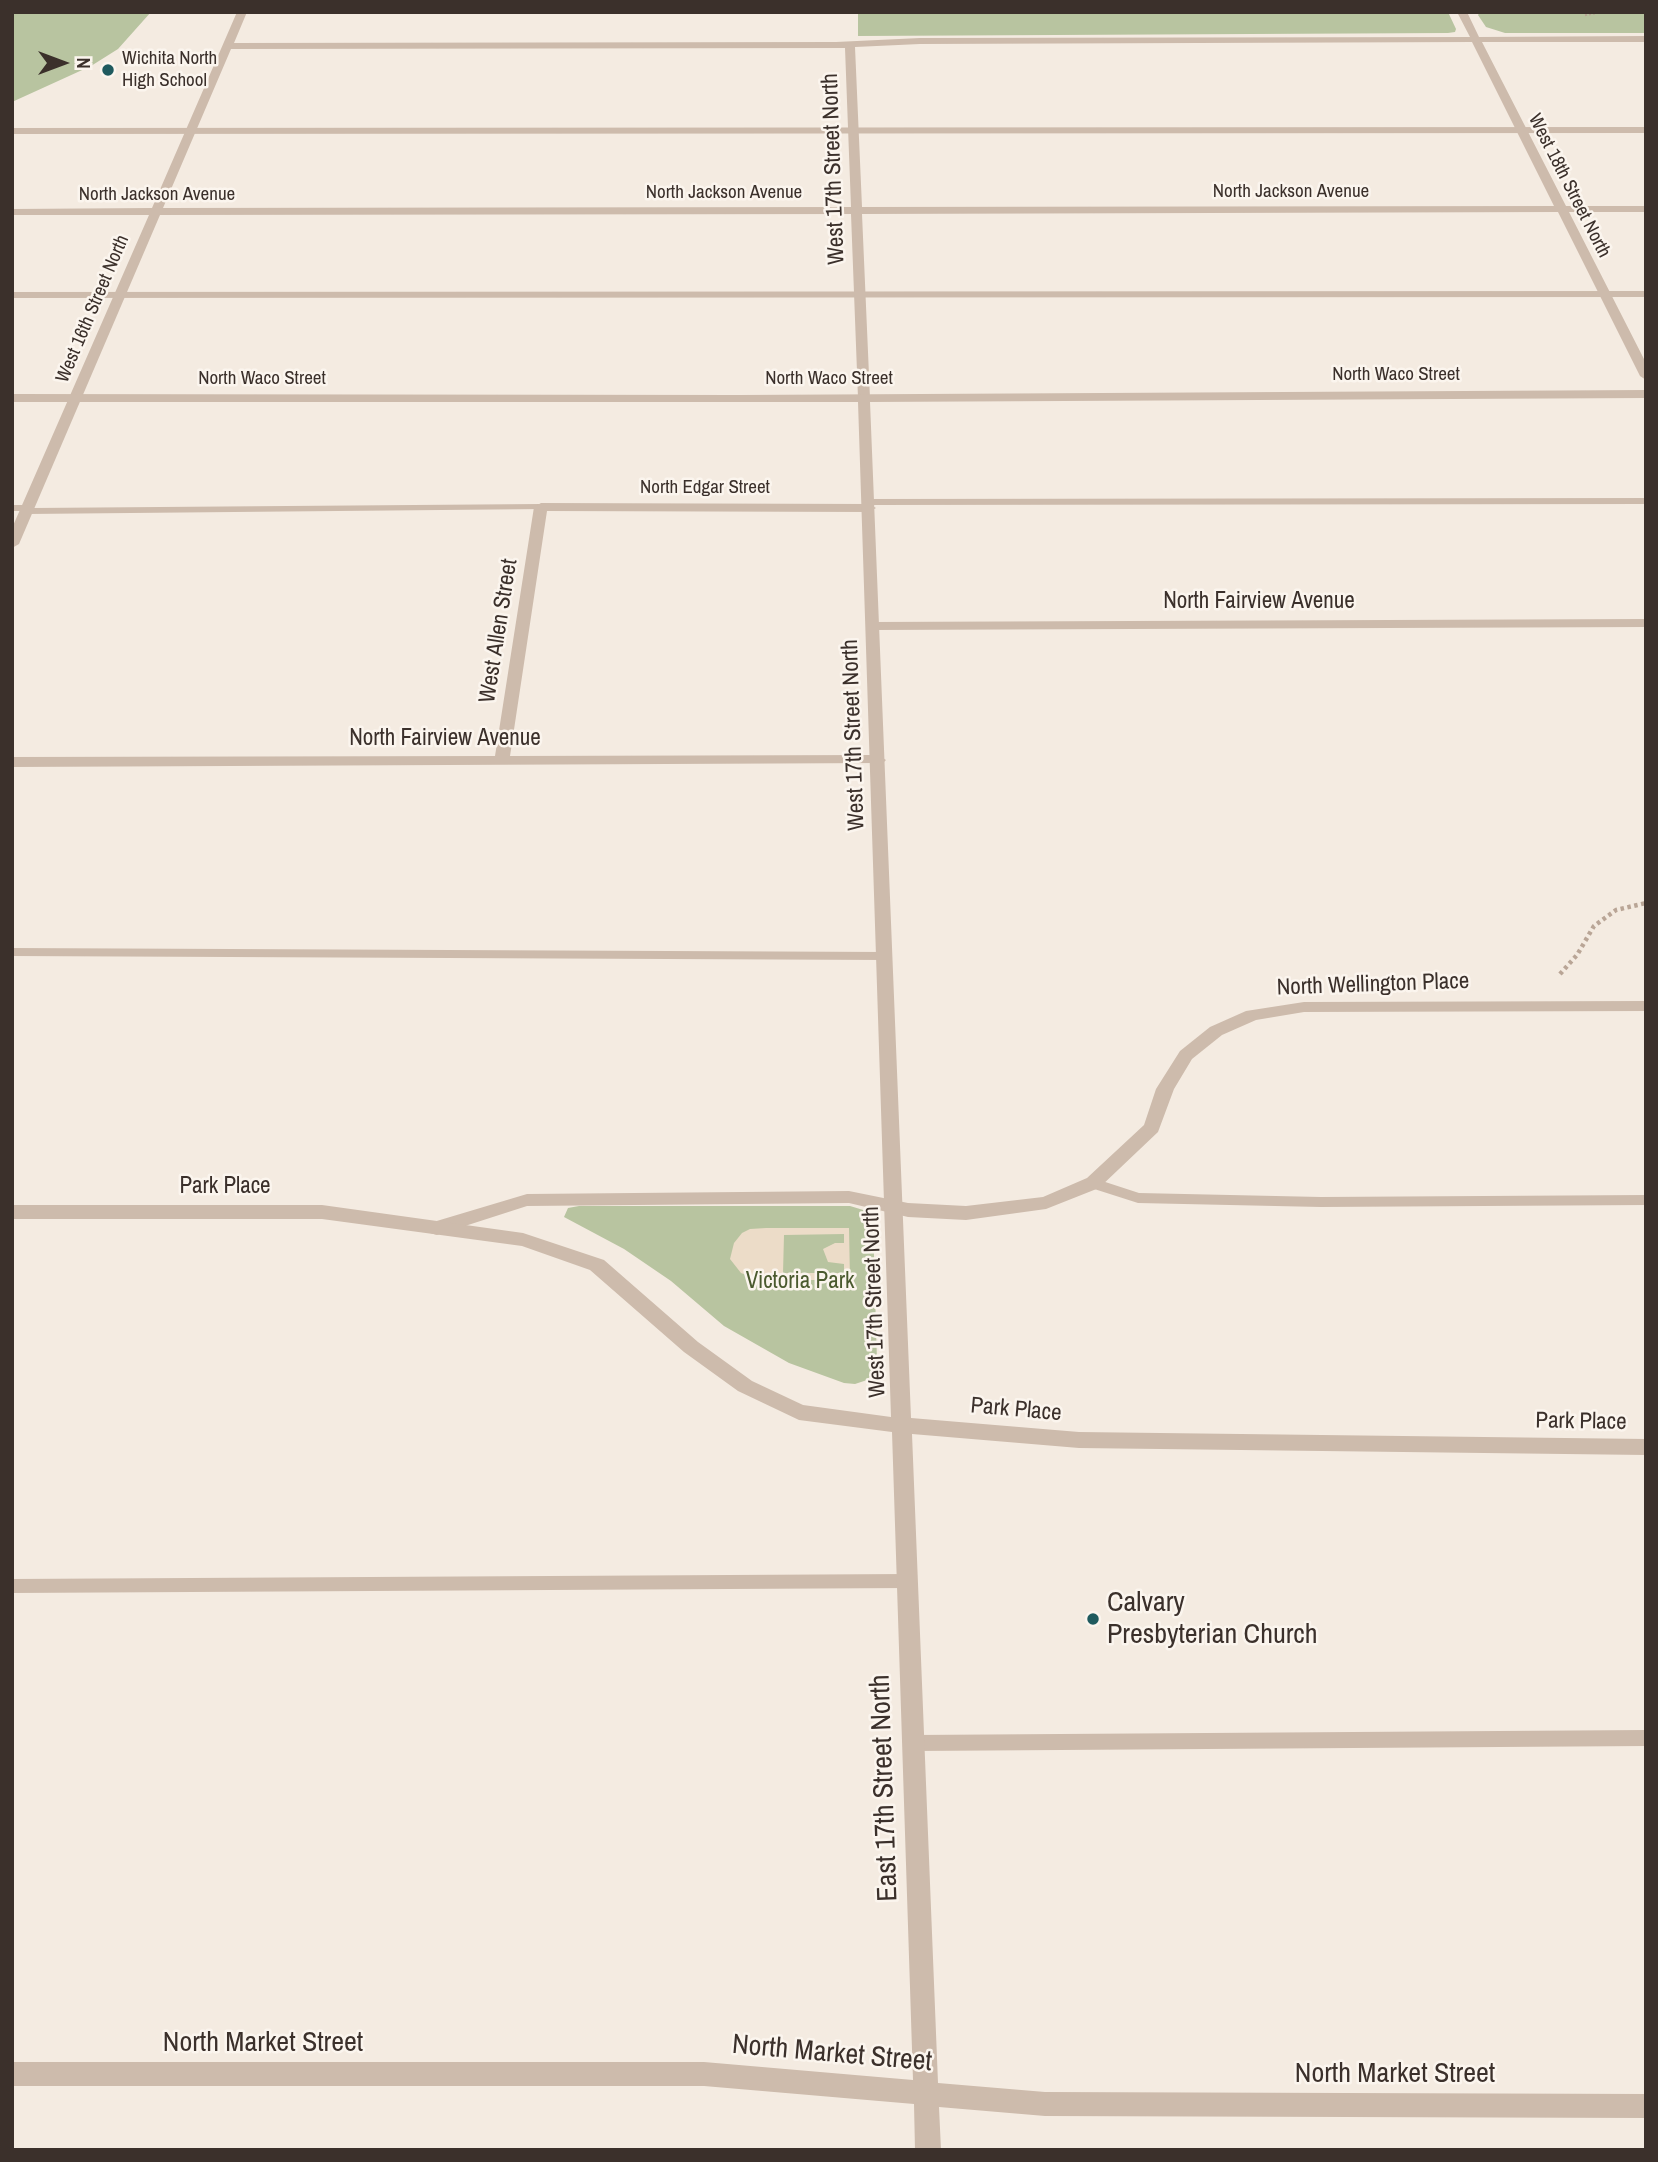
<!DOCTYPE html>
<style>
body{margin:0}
#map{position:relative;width:1658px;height:2162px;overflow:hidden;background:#f4ebe1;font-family:"Archivo Narrow",sans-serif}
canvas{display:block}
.frame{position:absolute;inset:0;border:14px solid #3b302b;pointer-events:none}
.north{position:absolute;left:28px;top:28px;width:70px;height:70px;-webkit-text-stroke:5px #fbf5ee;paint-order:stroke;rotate:90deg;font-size:19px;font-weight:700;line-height:28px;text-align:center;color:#3b302b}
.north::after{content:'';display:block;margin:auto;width:24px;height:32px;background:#3b302b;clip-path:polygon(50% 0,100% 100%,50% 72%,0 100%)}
</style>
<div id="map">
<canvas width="1658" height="2162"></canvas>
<div class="frame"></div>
<div class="north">N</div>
</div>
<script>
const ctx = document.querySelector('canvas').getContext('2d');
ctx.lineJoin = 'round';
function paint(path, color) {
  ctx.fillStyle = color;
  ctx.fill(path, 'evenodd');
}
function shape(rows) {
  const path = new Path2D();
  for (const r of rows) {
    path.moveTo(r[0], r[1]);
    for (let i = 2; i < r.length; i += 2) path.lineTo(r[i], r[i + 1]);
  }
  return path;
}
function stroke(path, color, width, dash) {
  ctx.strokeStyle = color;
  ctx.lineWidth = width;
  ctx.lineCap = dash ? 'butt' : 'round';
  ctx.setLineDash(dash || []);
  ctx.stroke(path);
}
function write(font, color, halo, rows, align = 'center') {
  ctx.font = font + ' "Archivo Narrow",sans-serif';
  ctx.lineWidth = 5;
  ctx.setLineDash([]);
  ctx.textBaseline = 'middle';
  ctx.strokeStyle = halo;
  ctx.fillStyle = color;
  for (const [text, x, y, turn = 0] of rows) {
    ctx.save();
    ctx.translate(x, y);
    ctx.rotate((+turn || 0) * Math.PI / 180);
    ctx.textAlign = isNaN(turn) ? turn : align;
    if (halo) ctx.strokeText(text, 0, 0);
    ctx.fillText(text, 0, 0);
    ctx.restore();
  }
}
const green = shape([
 [12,12,151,12,118,49,91,66,12,102],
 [858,12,1448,12,1456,29,1455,32,1448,33,858,36],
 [1480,12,1646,12,1646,33,1505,33,1486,27,1478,15],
 [579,1206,850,1206,870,1212,873,1220,877,1362,873,1373,867,1380,855,1384,844,1383,789,1363,724,1326,671,1281,624,1249,564,1217,568,1208]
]);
const plaza = shape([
 [766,1228,849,1228,850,1280,759,1280,741,1273,730,1259,734,1243,742,1233,750,1229],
 [844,1234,844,1243,835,1243,823,1249,828,1262,844,1264,844,1273,783,1273,784,1235]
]);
const pathFar1 = shape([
 [1585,15,1601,12]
]);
const path = shape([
 [1560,974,1577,955,1594,926,1616,910,1646,903]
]);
const service = shape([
 [1646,127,1646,133,12,134,12,128,1646,127],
 [1646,291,1646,297,12,298,12,292,1646,291],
 [1646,498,1646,504,869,505,864,502,869,499,1646,498],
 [541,504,546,507,545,509,27,514,22,511,12,511,12,505,28,505,33,508,541,504],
 [12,948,885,952,892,956,885,960,12,956,12,948],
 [1093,1178,1139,1193,1321,1197,1646,1195,1646,1205,1321,1207,1138,1203,1088,1187,1086,1183,1093,1178],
 [908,1574,914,1576,916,1581,914,1586,908,1588,12,1593,12,1579,908,1574],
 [1646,1730,1646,1746,914,1751,908,1748,905,1743,908,1738,914,1735,1646,1730]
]);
const minor = shape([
 [237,12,247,12,234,43,836,42,920,38,1470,37,1457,12,1467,12,1479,37,1646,36,1646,42,1482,42,1566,206,1646,206,1646,212,1569,212,1646,363,1646,380,1640,376,1558,212,862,214,870,398,864,402,858,398,851,214,160,215,19,544,12,548,12,528,149,215,12,215,12,209,152,208,237,12],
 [1472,42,1554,206,862,207,855,47,920,44,1472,42],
 [845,48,851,207,163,208,231,49,845,48],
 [541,503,869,504,876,508,869,512,547,511,510,756,878,755,886,760,883,763,12,767,12,757,495,756,534,507,541,503],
 [1646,619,1646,627,873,630,866,626,873,622,1646,619],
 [1646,1001,1646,1011,1304,1012,1256,1020,1222,1035,1192,1059,1174,1089,1158,1132,1099,1188,1046,1209,966,1220,908,1217,849,1203,527,1206,437,1235,430,1233,428,1228,430,1223,527,1194,849,1191,908,1203,966,1206,1043,1197,1087,1178,1144,1125,1156,1089,1180,1051,1210,1027,1246,1011,1304,1002,1646,1001]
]);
const tertiary = shape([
 [1646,390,1646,398,870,402,911,1418,1079,1432,1646,1439,1646,1455,1079,1448,912,1434,938,2083,1045,2092,1646,2094,1646,2118,1045,2116,939,2107,941,2150,915,2150,914,2104,704,2086,12,2086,12,2062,704,2062,913,2080,892,1432,799,1420,738,1391,684,1352,590,1270,522,1246,322,1219,12,1219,12,1205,322,1205,523,1233,604,1260,698,1342,752,1381,803,1405,891,1417,858,402,12,402,12,394,740,395,1646,390]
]);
const markers = [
 [108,70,7,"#1f5a5e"],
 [1093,1619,7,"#1f5a5e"]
];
const farPoinames = [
 ["Wichita North",122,59],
 ["High School",122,81]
];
const farStreetnames = [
 ["West 18th Street North",1569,186,63],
 ["North Jackson Avenue",1291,192],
 ["North Jackson Avenue",724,193],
 ["North Jackson Avenue",157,195],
 ["West 16th Street North",93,309,-67],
 ["North Waco Street",1396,375],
 ["North Waco Street",262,379],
 ["North Waco Street",829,379],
 ["North Edgar Street",705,488]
];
const streetNames = [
 ["West 17th Street North",834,169,-92],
 ["North Fairview Avenue",1259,602],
 ["West Allen Street",499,631,-81],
 ["West 17th Street North",854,735,-92],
 ["North Fairview Avenue",445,739],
 ["North Wellington Place",1373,985,-2],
 ["Park Place",225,1187],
 ["West 17th Street North",875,1302,-92],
 ["Park Place",1016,1410,5],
 ["Park Place",1581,1422,1]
];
const parkNames = [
 ["Victoria Park",800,1282]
];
const nearPoinames = [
 ["Calvary",1107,1603],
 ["Presbyterian Church",1107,1635]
];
const nearStreetnames = [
 ["East 17th Street North",885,1788,-92],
 ["North Market Street",263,2043],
 ["North Market Street",832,2054,5],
 ["North Market Street",1395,2074]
];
paint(green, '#b8c4a0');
paint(plaza, '#ecdcc8');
stroke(pathFar1, '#b9a596', 2.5, [2, 2]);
stroke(path, '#b9a596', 4.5, [3.5, 3.5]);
paint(service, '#cdbbac');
paint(minor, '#cdbbac');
paint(tertiary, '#cdbbac');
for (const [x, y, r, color] of markers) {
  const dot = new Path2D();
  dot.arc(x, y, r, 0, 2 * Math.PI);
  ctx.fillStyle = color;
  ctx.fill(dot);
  stroke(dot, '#fbf5ee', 2.5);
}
write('19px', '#3b302b', '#fbf5ee', farPoinames, 'left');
write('19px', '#3b302b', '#fbf5ee', farStreetnames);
write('23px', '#3b302b', '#fbf5ee', streetNames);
write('23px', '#4a5a2e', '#fbf5ee', parkNames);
write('28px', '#3b302b', '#fbf5ee', nearPoinames, 'left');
write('28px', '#3b302b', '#fbf5ee', nearStreetnames);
</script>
